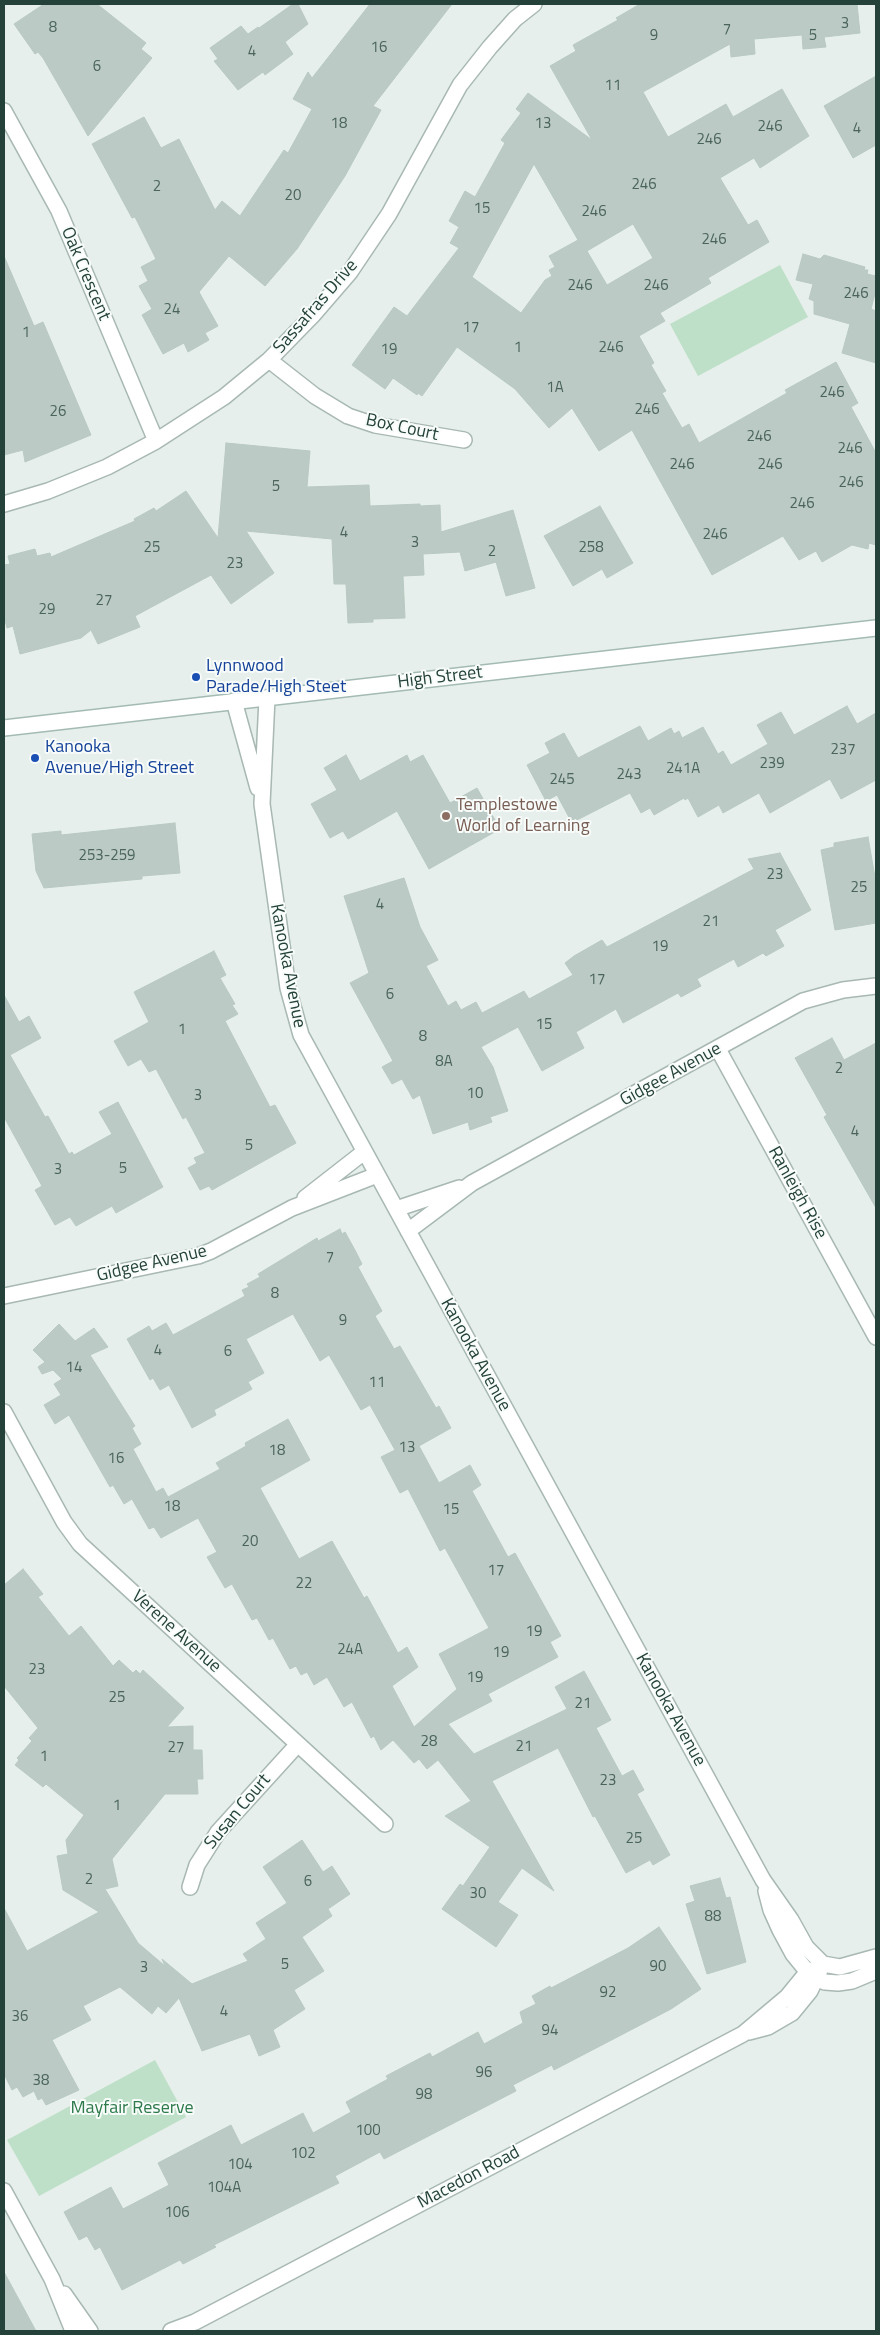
<!DOCTYPE html>
<style>
body{margin:0}
#map{position:relative;width:880px;height:2335px;overflow:hidden;background:#e6efeb;font-family:"Titillium Web",sans-serif}
canvas{display:block}
.frame{position:absolute;inset:0;border:5px solid #24423a;pointer-events:none}
</style>
<div id="map">
<canvas width="880" height="2335"></canvas>
<div class="frame"></div>
</div>
<script>
const ctx = document.querySelector('canvas').getContext('2d');
ctx.lineJoin = 'round';
function paint(path, color) {
  ctx.fillStyle = color;
  ctx.fill(path, 'evenodd');
}
function shape(rows) {
  const path = new Path2D();
  for (const r of rows) {
    path.moveTo(r[0], r[1]);
    for (let i = 2; i < r.length; i += 2) path.lineTo(r[i], r[i + 1]);
  }
  return path;
}
function stroke(path, color, width, dash) {
  ctx.strokeStyle = color;
  ctx.lineWidth = width;
  ctx.lineCap = dash ? 'butt' : 'round';
  ctx.setLineDash(dash || []);
  ctx.stroke(path);
}
function write(font, color, halo, rows, align = 'center') {
  ctx.font = font + ' "Titillium Web",sans-serif';
  ctx.lineWidth = 4;
  ctx.setLineDash([]);
  ctx.textBaseline = 'middle';
  ctx.strokeStyle = halo;
  ctx.fillStyle = color;
  for (const [text, x, y, turn = 0] of rows) {
    ctx.save();
    ctx.translate(x, y);
    ctx.rotate((+turn || 0) * Math.PI / 180);
    ctx.textAlign = isNaN(turn) ? turn : align;
    if (halo) ctx.strokeText(text, 0, 0);
    ctx.fillText(text, 0, 0);
    ctx.restore();
  }
}
const green = shape([
 [780,265,808,317,698,376,670,324],
 [155,2060,186,2117,39,2196,7,2140]
]);
const building = shape([
 [44,4,97,4,146,43,141,49,152,58,88,136,43,58,38,52,35,54,14,24,44,4],
 [293,4,298,4,308,24,285,42,293,54,265,75,263,72,238,90,214,61,218,59,210,48,241,26,248,34,258,27,259,28,293,4],
 [370,4,452,4,373,106,381,110,345,176,297,249,265,286,229,256,199,292,218,326,205,333,209,340,188,352,184,343,163,354,142,315,152,309,139,286,148,281,141,267,156,259,135,217,132,218,92,144,144,117,161,148,179,139,215,210,222,201,240,216,284,150,288,153,312,109,293,99,308,72,312,78,370,4],
 [640,4,857,4,860,33,824,37,826,47,803,49,802,35,754,39,755,54,731,57,730,44,643,92,668,137,726,104,733,117,782,89,809,136,760,168,754,158,720,178,748,225,757,220,769,242,708,278,711,283,660,313,665,321,639,336,654,363,651,365,666,391,662,393,682,428,689,424,699,443,787,393,785,390,836,362,858,403,851,407,876,453,876,545,869,543,868,549,852,545,822,562,816,551,799,560,783,536,712,575,632,430,599,451,572,408,549,428,515,389,457,347,422,396,418,393,417,395,393,378,385,389,352,365,394,307,407,316,459,248,450,243,459,227,449,221,465,191,475,197,505,143,501,140,521,113,516,109,528,93,592,140,550,66,576,51,573,45,618,20,616,18,640,4],
 [534,164,578,240,549,256,555,267,549,270,552,276,545,280,521,313,472,277,534,164],
 [633,224,653,258,607,285,587,251,633,224],
 [876,76,876,145,853,158,824,106,876,76],
 [803,254,820,259,824,255,865,267,864,270,868,270,867,274,876,276,876,290,871,309,876,311,876,363,842,353,850,324,814,314,814,301,809,299,813,284,796,280,803,254],
 [4,256,34,326,43,322,91,435,25,462,23,450,4,455,4,256],
 [226,443,310,451,307,487,369,485,370,506,420,504,420,506,440,505,441,532,513,510,535,588,506,596,496,562,465,571,460,552,423,554,424,575,403,576,405,618,373,619,373,622,348,623,346,584,334,584,332,539,246,531,274,573,231,604,211,575,135,616,140,627,98,644,91,630,81,638,20,654,13,626,7,628,4,616,4,565,10,564,8,556,35,549,37,556,50,553,51,557,135,521,134,519,154,508,156,511,186,491,218,538,226,443],
 [600,506,633,563,607,578,602,569,573,586,544,536,600,506],
 [847,706,857,724,876,713,876,780,841,799,830,779,770,813,759,793,723,813,719,805,698,817,688,798,685,800,684,798,654,815,650,808,641,813,630,793,577,820,576,818,571,821,557,795,546,801,527,765,550,753,545,743,564,733,578,758,640,726,648,741,671,728,674,734,679,731,682,738,703,727,718,754,723,751,731,765,768,744,757,725,781,712,794,735,847,706],
 [346,755,360,781,407,755,410,762,423,755,450,803,477,788,500,829,429,869,397,811,348,839,343,831,330,838,311,804,337,790,324,768,346,755],
 [175,823,180,873,142,876,142,879,44,888,36,871,32,834,61,831,61,835,175,823],
 [868,837,876,883,876,923,835,930,821,850,834,847,834,843,868,837],
 [780,853,811,910,775,930,784,946,766,956,763,953,738,967,734,959,697,979,701,986,681,997,678,993,623,1023,616,1009,576,1032,584,1048,542,1071,518,1027,481,1047,493,1067,508,1111,490,1117,492,1122,470,1130,468,1122,433,1134,420,1095,413,1099,402,1079,392,1084,382,1067,393,1061,350,983,369,973,344,896,404,878,420,927,438,960,426,966,448,1006,456,1001,461,1010,476,1002,482,1013,524,991,529,999,573,975,565,963,574,956,602,940,607,947,754,869,748,859,780,853],
 [214,951,226,975,220,978,235,1004,232,1005,238,1014,225,1021,270,1107,275,1105,296,1143,212,1190,209,1186,200,1190,188,1168,197,1163,194,1158,205,1153,186,1117,183,1119,156,1069,149,1072,141,1059,128,1066,114,1041,149,1022,134,992,214,951],
 [4,995,19,1022,29,1016,41,1038,10,1055,45,1117,48,1116,69,1154,72,1152,74,1155,112,1134,99,1112,118,1102,163,1187,116,1213,112,1206,76,1226,70,1217,55,1225,35,1190,42,1186,4,1117,4,995],
 [832,1038,844,1060,876,1043,876,1208,824,1117,827,1115,795,1058,832,1038],
 [340,1229,342,1234,345,1232,356,1252,362,1264,358,1267,382,1311,375,1316,394,1349,400,1346,436,1408,439,1406,451,1428,419,1446,439,1483,470,1465,481,1485,472,1491,508,1557,515,1553,561,1636,550,1642,558,1657,488,1694,492,1701,448,1724,474,1754,567,1709,555,1687,584,1671,611,1720,596,1728,622,1776,633,1770,644,1790,637,1794,670,1855,653,1865,650,1860,626,1873,595,1816,593,1817,558,1748,492,1781,554,1891,522,1868,498,1902,518,1915,496,1947,442,1909,460,1884,463,1886,490,1847,445,1816,471,1801,438,1760,427,1769,419,1759,414,1763,393,1740,381,1750,374,1736,371,1738,352,1702,344,1707,327,1677,314,1685,307,1672,301,1675,296,1666,290,1669,273,1638,269,1640,257,1618,252,1620,232,1584,225,1588,207,1557,217,1552,198,1518,161,1538,154,1527,149,1529,132,1499,124,1504,113,1485,110,1487,69,1415,55,1424,44,1405,61,1395,54,1384,62,1379,53,1370,42,1374,38,1367,45,1362,33,1350,59,1324,75,1341,94,1328,108,1347,90,1355,135,1426,132,1428,141,1444,133,1449,156,1492,163,1488,168,1497,220,1469,216,1463,246,1446,245,1443,288,1419,310,1460,260,1488,299,1559,332,1541,364,1598,367,1596,398,1653,407,1647,418,1667,392,1686,414,1727,457,1689,439,1654,489,1628,445,1548,440,1551,408,1489,400,1493,381,1457,395,1450,370,1405,361,1410,329,1355,320,1361,293,1314,246,1339,264,1373,248,1382,252,1389,214,1410,216,1415,192,1428,169,1385,160,1390,153,1378,150,1380,127,1339,149,1326,152,1331,166,1323,173,1335,245,1296,242,1290,249,1287,247,1284,260,1277,258,1274,317,1238,318,1241,340,1229],
 [23,1569,43,1594,38,1597,69,1636,81,1626,113,1666,119,1660,133,1673,136,1670,140,1674,143,1670,184,1708,167,1727,193,1726,193,1750,202,1750,203,1779,197,1779,198,1794,165,1794,112,1859,118,1886,105,1889,138,1943,165,1966,162,1959,192,1984,248,1961,243,1954,266,1939,256,1923,287,1903,263,1867,302,1840,323,1872,332,1866,350,1894,328,1909,332,1916,302,1937,324,1971,294,1990,305,2009,273,2030,280,2047,259,2056,250,2034,202,2051,179,1998,166,2013,158,2006,152,2014,120,1987,83,2006,91,2020,52,2040,79,2090,46,2105,42,2098,38,2100,34,2091,23,2097,17,2087,12,2090,4,2074,4,1908,27,1951,99,1912,63,1890,57,1856,68,1854,66,1840,84,1815,46,1784,43,1787,15,1765,19,1760,17,1758,32,1741,29,1738,38,1728,4,1686,4,1585,23,1569],
 [720,1878,726,1898,730,1897,746,1962,707,1974,686,1904,695,1901,690,1886,720,1878],
 [659,1927,701,1989,671,2009,554,2070,552,2065,513,2085,516,2091,384,2159,380,2152,335,2176,339,2183,214,2245,216,2247,183,2264,180,2260,122,2290,100,2247,95,2250,87,2236,79,2240,64,2212,111,2187,123,2209,169,2185,158,2163,231,2125,241,2145,303,2113,313,2133,351,2112,346,2102,388,2079,386,2076,430,2053,432,2057,478,2032,484,2044,523,2023,520,2012,536,2004,532,1996,550,1986,551,1988,628,1948,659,1927],
 [4,2272,36,2331,4,2331,4,2272]
]);
const street = shape([
 [4,111,59,211,156,441],
 [269,360,315,396,348,416,375,425,464,440],
 [4,504,48,491,107,467,156,441,224,397,269,360,312,316,350,272,389,214,460,85,490,47,515,19,534,4],
 [267,698,262,804,288,988,301,1035,763,1880,791,1920,806,1947,823,1964,840,1967,876,1957],
 [234,701,258,788],
 [718,1049,876,1337],
 [305,1198,364,1152],
 [396,1209,459,1188],
 [408,1231,472,1183,803,1001,843,990,876,986],
 [4,1296,198,1256,211,1251,292,1208,377,1175],
 [4,1412,64,1522,80,1544,385,1824],
 [190,1887,197,1865,218,1832,298,1744],
 [766,1891,771,1910,780,1930,793,1954,811,1976,825,1982,838,1983,852,1981,876,1971],
 [749,2032,768,2027,792,2013,810,1991,820,1970],
 [4,2191,52,2279,73,2331],
 [64,2294,90,2331],
 [171,2331,195,2322,743,2034,787,1997,805,1975,823,1964]
]);
const secondary = shape([
 [4,728,876,628]
]);
const markers = [
 [196,677,5,"#1a4fb4"],
 [35,758,5,"#1a4fb4"],
 [446,816,5,"#8d6e63"]
];
const numberNames = [
 ["3",845,24],
 ["8",53,28],
 ["7",727,30],
 ["9",654,36],
 ["5",813,36],
 ["16",379,48],
 ["4",252,52],
 ["6",97,67],
 ["11",613,86],
 ["18",339,124],
 ["13",543,124],
 ["246",770,127],
 ["4",857,129],
 ["246",709,140],
 ["246",644,185],
 ["2",157,187],
 ["20",293,196],
 ["15",482,209],
 ["246",594,212],
 ["246",714,240],
 ["246",580,286],
 ["246",656,286],
 ["246",856,294],
 ["24",172,310],
 ["17",471,328],
 ["1",26,333],
 ["1",518,348],
 ["246",611,348],
 ["19",389,350],
 ["1A",555,388],
 ["246",832,393],
 ["246",647,410],
 ["26",58,412],
 ["246",759,437],
 ["246",850,449],
 ["246",682,465],
 ["246",770,465],
 ["246",851,483],
 ["5",276,487],
 ["246",802,504],
 ["4",344,533],
 ["246",715,535],
 ["3",415,543],
 ["25",152,548],
 ["258",591,548],
 ["2",492,552],
 ["23",235,564],
 ["27",104,601],
 ["29",47,610],
 ["237",843,750],
 ["239",772,764],
 ["241A",683,769],
 ["243",629,775],
 ["245",562,780],
 ["253-259",107,856],
 ["23",775,875],
 ["25",859,888],
 ["4",380,905],
 ["21",711,922],
 ["19",660,947],
 ["17",597,980],
 ["6",390,995],
 ["15",544,1025],
 ["1",182,1030],
 ["8",423,1037],
 ["8A",444,1062],
 ["2",839,1069],
 ["10",475,1094],
 ["3",198,1096],
 ["4",855,1132],
 ["5",249,1146],
 ["5",123,1169],
 ["3",58,1170],
 ["7",330,1258],
 ["8",275,1294],
 ["9",343,1321],
 ["4",158,1351],
 ["6",228,1352],
 ["14",74,1368],
 ["11",377,1383],
 ["13",407,1448],
 ["18",277,1451],
 ["16",116,1459],
 ["18",172,1507],
 ["15",451,1510],
 ["20",250,1542],
 ["17",496,1571],
 ["22",304,1584],
 ["19",534,1632],
 ["24A",350,1650],
 ["19",501,1653],
 ["23",37,1670],
 ["19",475,1678],
 ["25",117,1698],
 ["21",583,1704],
 ["28",429,1742],
 ["21",524,1747],
 ["27",176,1748],
 ["1",44,1757],
 ["23",608,1781],
 ["1",117,1806],
 ["25",634,1839],
 ["2",89,1880],
 ["6",308,1882],
 ["30",478,1894],
 ["88",713,1917],
 ["5",285,1965],
 ["90",658,1967],
 ["3",144,1968],
 ["92",608,1993],
 ["4",224,2012],
 ["36",20,2017],
 ["94",550,2031],
 ["96",484,2073],
 ["38",41,2081],
 ["98",424,2095],
 ["100",368,2131],
 ["102",303,2154],
 ["104",240,2165],
 ["104A",224,2188],
 ["106",177,2213]
];
const streetNames = [
 ["Oak Crescent",85,274,67],
 ["Sassafras Drive",316,307,-49],
 ["Box Court",402,428,12],
 ["High Street",440,678,-7],
 ["Kanooka Avenue",287,966,79],
 ["Gidgee Avenue",671,1075,-29],
 ["Ranleigh Rise",797,1193,61],
 ["Gidgee Avenue",152,1264,-13],
 ["Kanooka Avenue",475,1355,61],
 ["Verene Avenue",176,1632,42],
 ["Kanooka Avenue",670,1710,61],
 ["Susan Court",238,1812,-50],
 ["Macedon Road",469,2178,-28]
];
const transitNames = [
 ["Lynnwood",206,667],
 ["Parade/High Steet",206,688],
 ["Kanooka",45,748],
 ["Avenue/High Street",45,769]
];
const educationNames = [
 ["Templestowe",456,806],
 ["World of Learning",456,827]
];
const parkNames = [
 ["Mayfair Reserve",132,2109]
];
paint(green, '#bfe0c8');
paint(building, '#bbcac4');
stroke(building, '#b8c9c2', 1);
stroke(street, '#a8b8b2', 18);
stroke(secondary, '#a4bbb3', 18);
stroke(street, '#fff', 15);
stroke(secondary, '#fff', 15);
for (const [x, y, r, color] of markers) {
  const dot = new Path2D();
  dot.arc(x, y, r, 0, 2 * Math.PI);
  ctx.fillStyle = color;
  ctx.fill(dot);
  stroke(dot, '#f7fbf9', 2);
}
write('15px', '#4a645c', null, numberNames);
write('18px', '#24423a', '#f7fbf9', streetNames);
write('18px', '#164399', '#f7fbf9', transitNames, 'left');
write('18px', '#785e54', '#f7fbf9', educationNames, 'left');
write('18px', '#2d7a4b', '#f7fbf9', parkNames);
</script>
